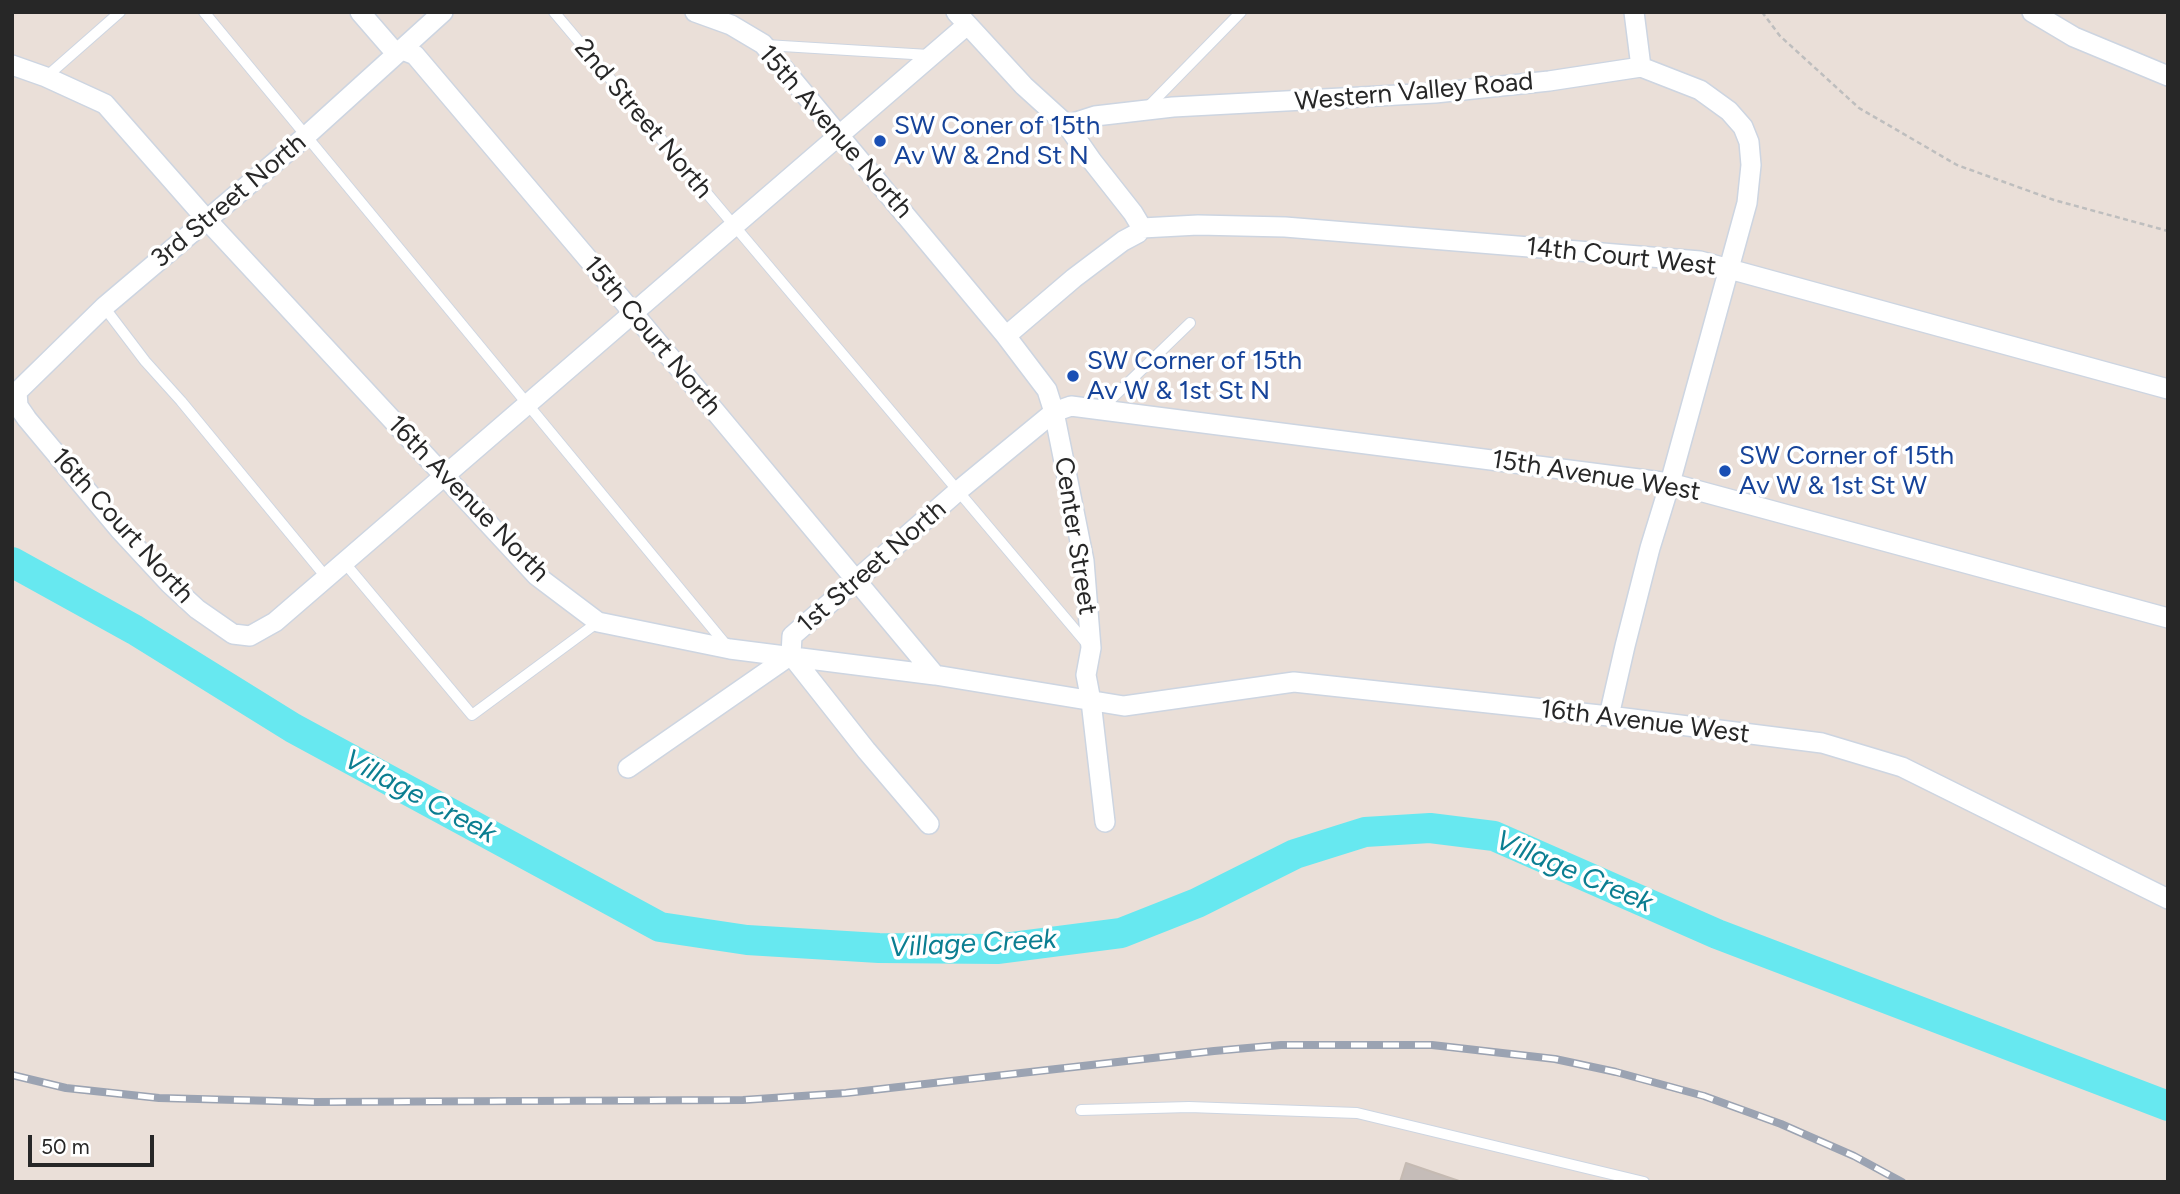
<!DOCTYPE html>
<style>
body{margin:0}
#map{position:relative;width:2180px;height:1194px;overflow:hidden;background:#eadfd8;font-family:Figtree,sans-serif}
canvas{display:block}
.frame{position:absolute;inset:0;border:14px solid #272727;pointer-events:none}
.scale{position:absolute;left:28px;top:1135px;width:126px;height:32px;box-sizing:border-box;border:4px solid #272727;border-top:0;padding-left:9px;font-size:21px;line-height:24px;white-space:nowrap;color:#272727;-webkit-text-stroke:5px #fff;paint-order:stroke}
</style>
<div id="map">
<canvas width="2180" height="1194"></canvas>
<div class="frame"></div>
<div class="scale">50 m</div>
</div>
<script>
const ctx = document.querySelector('canvas').getContext('2d');
ctx.lineJoin = 'round';
function shape(rows) {
  const path = new Path2D();
  for (const r of rows) {
    path.moveTo(r[0], r[1]);
    for (let i = 2; i < r.length; i += 2) path.lineTo(r[i], r[i + 1]);
  }
  return path;
}
function stroke(path, color, width, dash) {
  ctx.strokeStyle = color;
  ctx.lineWidth = width;
  ctx.lineCap = dash ? 'butt' : 'round';
  ctx.setLineDash(dash || []);
  ctx.stroke(path);
}
function paint(path, color) {
  ctx.fillStyle = color;
  ctx.fill(path, 'evenodd');
}
function write(font, color, halo, rows, align = 'center') {
  ctx.font = font + ' Figtree,sans-serif';
  ctx.lineWidth = 7;
  ctx.setLineDash([]);
  ctx.textBaseline = 'middle';
  ctx.strokeStyle = halo;
  ctx.fillStyle = color;
  for (const [text, x, y, turn = 0] of rows) {
    ctx.save();
    ctx.translate(x, y);
    ctx.rotate((+turn || 0) * Math.PI / 180);
    ctx.textAlign = isNaN(turn) ? turn : align;
    if (halo) ctx.strokeText(text, 0, 0);
    ctx.fillText(text, 0, 0);
    ctx.restore();
  }
}
const river = shape([
 [12,562,135,630,293,728,660,927,747,940,879,948,997,949,1121,933,1197,903,1295,854,1365,832,1430,828,1494,836,1717,934,2168,1106]
]);
const building = shape([
 [1406,1163,1462,1182,1400,1182,1406,1163]
]);
const path = shape([
 [1762,12,1780,36,1859,108,1957,165,2054,200,2168,231]
]);
const service = shape([
 [204,12,727,646],
 [554,12,1088,645],
 [766,45,929,55],
 [46,77,120,12],
 [1147,108,1241,12],
 [104,307,145,361,181,401,326,577],
 [1101,409,1190,323],
 [344,562,472,715,598,622],
 [1081,1110,1189,1107,1357,1113,1644,1182]
]);
const minor = shape([
 [360,12,393,50,405,51,415,55,599,272,935,675],
 [443,12,306,136,104,307,17,392,18,406,27,419,119,529,170,584,197,609,233,634,250,636,275,622,967,25],
 [695,12,731,25,763,44,1006,336,1047,390,1054,412,1084,561,1091,648,1086,675,1091,701,1105,822],
 [956,12,1024,86,1067,125,1092,161,1133,213,1142,228],
 [1634,12,1641,67],
 [2032,12,2074,37,2168,76],
 [12,65,46,77,105,104,207,220,537,576,598,622,730,649,935,675,1124,706,1294,682,1609,716,1822,743,1902,767,2168,899],
 [1067,125,1095,116,1173,107,1435,93,1549,81,1641,67,1700,90,1729,111,1743,127,1749,142,1751,165,1747,203,1670,483,1650,548,1625,646,1609,716],
 [1142,228,1198,225,1285,227,1700,261,2168,389],
 [1006,336,1074,278,1123,241,1138,233,1142,228],
 [791,655,866,750,929,824],
 [628,768,791,655,792,636,958,491,1054,412,1071,406,1670,483,2168,618]
]);
const rail = shape([
 [12,1075,66,1088,159,1098,314,1102,743,1100,846,1093,1214,1051,1281,1045,1432,1045,1555,1059,1616,1072,1704,1096,1781,1124,1854,1156,1902,1182]
]);
const markers = [
 [880,141,7,"#1a4fb4"],
 [1073,376,7,"#1a4fb4"],
 [1725,471,7,"#1a4fb4"]
];
const streetNames = [
 ["Western Valley Road",1414,92,-5],
 ["2nd Street North",643,119,50],
 ["15th Avenue North",835,132,49],
 ["3rd Street North",229,201,-40],
 ["14th Court West",1621,257,6],
 ["15th Court North",652,336,50],
 ["15th Avenue West",1596,476,9],
 ["16th Avenue North",468,499,46],
 ["16th Court North",122,526,48],
 ["Center Street",1075,536,81],
 ["1st Street North",872,567,-41],
 ["16th Avenue West",1645,722,7]
];
const transitNames = [
 ["SW Coner of 15th",894,126],
 ["Av W & 2nd St N",894,156],
 ["SW Corner of 15th",1087,361],
 ["Av W & 1st St N",1087,391],
 ["SW Corner of 15th",1739,456],
 ["Av W & 1st St W",1739,486]
];
const waterNames = [
 ["Village Creek",420,797,28],
 ["Village Creek",1574,872,23],
 ["Village Creek",973,944,-3]
];
stroke(river, '#67e8f0', 30);
paint(building, '#c5bcb8');
stroke(building, '#c5bab2', 2);
stroke(service, '#cdd5e1', 12);
stroke(minor, '#cdd5e1', 22);
stroke(path, '#bebebe', 2.5, [5, 3.5]);
stroke(service, '#fff', 10);
stroke(minor, '#fff', 19);
stroke(rail, '#9ba3b2', 8);
stroke(rail, '#fff', 5, [16]);
for (const [x, y, r, color] of markers) {
  const dot = new Path2D();
  dot.arc(x, y, r, 0, 2 * Math.PI);
  ctx.fillStyle = color;
  ctx.fill(dot);
  stroke(dot, '#fff', 2.5);
}
write('26px', '#272727', '#fff', streetNames);
write('26px', '#164399', '#fff', transitNames, 'left');
write('italic 28px', '#0b7e91', '#fff', waterNames);
</script>
